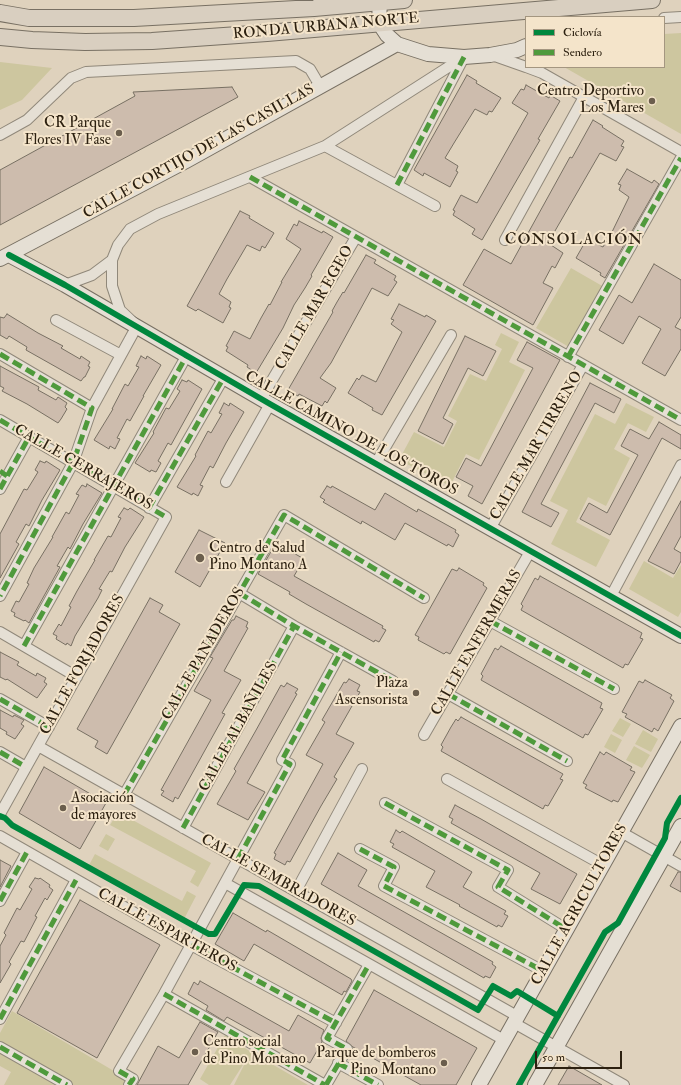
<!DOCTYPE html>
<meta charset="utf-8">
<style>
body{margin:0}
#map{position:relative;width:681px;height:1085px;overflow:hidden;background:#dfd2bd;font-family:"IM FELL Double Pica",serif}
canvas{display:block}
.legend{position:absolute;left:525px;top:16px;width:140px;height:52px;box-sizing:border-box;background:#f4e4ca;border:1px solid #a49680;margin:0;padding:5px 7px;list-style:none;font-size:12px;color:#2c2010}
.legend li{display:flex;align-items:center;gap:8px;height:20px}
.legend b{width:20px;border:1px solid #a49680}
.scale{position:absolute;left:535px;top:1051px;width:87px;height:18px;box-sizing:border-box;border:2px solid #2c2010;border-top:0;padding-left:5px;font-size:12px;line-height:14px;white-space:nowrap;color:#2c2010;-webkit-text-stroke:3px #f4e4ca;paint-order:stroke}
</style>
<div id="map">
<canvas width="681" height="1085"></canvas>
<ul class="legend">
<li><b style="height:5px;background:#00873e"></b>Ciclovía</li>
<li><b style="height:5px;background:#4f9a3c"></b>Sendero</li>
</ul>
<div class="scale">50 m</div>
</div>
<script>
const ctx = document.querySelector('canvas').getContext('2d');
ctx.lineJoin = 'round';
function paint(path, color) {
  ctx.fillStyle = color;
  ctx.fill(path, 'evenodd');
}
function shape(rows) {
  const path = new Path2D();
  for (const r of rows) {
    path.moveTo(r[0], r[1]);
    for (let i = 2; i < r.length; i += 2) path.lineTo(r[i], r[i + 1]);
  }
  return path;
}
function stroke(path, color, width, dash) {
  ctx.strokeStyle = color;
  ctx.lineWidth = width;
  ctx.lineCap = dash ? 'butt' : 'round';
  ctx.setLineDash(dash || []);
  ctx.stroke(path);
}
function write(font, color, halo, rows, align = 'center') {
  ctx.font = font + ' "IM FELL Double Pica",serif';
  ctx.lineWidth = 4;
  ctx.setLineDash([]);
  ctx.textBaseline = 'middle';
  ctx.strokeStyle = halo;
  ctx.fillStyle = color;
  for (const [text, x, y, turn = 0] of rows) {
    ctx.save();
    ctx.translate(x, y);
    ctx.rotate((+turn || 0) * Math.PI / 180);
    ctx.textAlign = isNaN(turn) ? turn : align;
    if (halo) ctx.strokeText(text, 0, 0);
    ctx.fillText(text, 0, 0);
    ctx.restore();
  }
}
const green = shape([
 [681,33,681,134,564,67,664,67,664,34],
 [0,62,52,68,22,100,0,110],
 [571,268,604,287,569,347,536,328],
 [501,333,519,342,509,362,525,370,479,460,466,454,450,486,399,460,414,432,444,447,457,421,448,416,470,374,486,381,502,349,495,345],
 [626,403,654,417,646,432,628,423,614,449,630,458,606,506,588,497,576,522,610,540,596,567,551,544,568,510,550,501,595,414,615,424],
 [644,561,673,578,681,565,681,612,678,617,629,589],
 [620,718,631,724,623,737,612,731],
 [643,730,658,739,651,752,635,744],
 [611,734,622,740,615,753,604,747],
 [634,746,650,755,642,768,626,760],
 [118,812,211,863,198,887,190,882,196,871,110,825],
 [106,834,115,839,108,851,99,846],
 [95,854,182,901,187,891,196,896,184,919,88,867],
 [12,1011,136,1084,135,1085,4,1085,11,1072,0,1066,0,1033],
 [225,1035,251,1052,308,1085,234,1085,248,1057,230,1085,209,1085,200,1079]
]);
const building = shape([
 [467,75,477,81,476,83,501,98,492,112,489,111,487,115,475,109,454,143,445,158,458,166,456,171,458,172,450,187,424,173,423,176,414,170,467,75],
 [526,85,549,98,550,95,560,101,538,139,540,140,482,240,472,234,475,229,453,215,455,211,453,210,461,195,477,203,528,113,512,103,521,89,524,90,526,85],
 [232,87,238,97,0,225,0,170,135,96,133,92,232,87],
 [593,120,603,126,602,127,624,141,621,146,624,147,616,161,600,153,548,243,563,253,555,268,552,266,543,283,553,288,533,325,463,285,484,249,511,264,570,157,572,158,593,120],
 [627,169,652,183,654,180,659,184,605,278,600,275,601,273,576,258,584,244,587,245,589,240,603,247,612,232,629,197,619,190,621,185,618,184,627,169],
 [240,211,250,216,249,218,274,233,265,248,262,246,260,251,247,245,227,279,219,294,231,302,229,307,231,308,223,323,198,309,196,311,187,306,240,211],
 [299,221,322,233,323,231,333,237,311,275,312,276,305,288,294,305,283,328,256,373,247,367,248,365,226,351,228,347,226,346,234,331,250,339,261,318,269,304,270,305,282,282,281,282,301,249,286,239,294,224,297,226,299,221],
 [366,255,376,260,374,263,396,276,394,280,397,282,388,296,372,288,331,363,320,378,336,388,327,403,325,401,322,406,299,394,298,396,288,390,333,312,332,311,337,302,343,292,344,293,366,255],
 [654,264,681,280,681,317,675,327,681,330,681,349,665,376,642,363,661,329,639,316,623,344,599,330,619,295,632,303,654,264],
 [399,304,425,317,426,315,436,321,382,415,372,410,373,408,348,393,357,378,359,380,362,375,376,382,402,332,391,324,394,320,391,319,399,304],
 [7,314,38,333,63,346,61,348,80,359,81,356,90,362,88,366,90,367,85,377,84,377,81,381,26,350,27,347,9,336,7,339,0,335,0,317,4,318,7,314],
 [465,336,496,351,483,376,468,368,443,418,453,424,443,444,418,431,465,336],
 [527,342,560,360,482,504,468,496,473,486,456,477,466,458,481,466,533,368,517,360,527,342],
 [141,356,146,359,147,356,161,365,143,396,144,396,130,421,127,419,117,438,120,439,115,449,110,446,109,449,94,440,113,409,112,409,125,384,128,386,139,367,136,366,141,356],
 [0,366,39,387,38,390,56,400,58,397,67,403,65,407,67,409,61,419,58,423,27,404,2,391,4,388,0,386,0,366],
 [182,380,187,382,188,380,202,389,171,445,168,443,158,461,161,463,156,472,151,470,150,472,135,463,154,433,153,432,166,408,169,409,180,391,177,389,182,380],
 [590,383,621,399,614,413,595,403,541,504,559,513,551,527,522,512,590,383],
 [224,403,229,406,230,403,244,412,226,443,213,468,210,466,200,485,203,486,198,496,193,493,192,495,177,487,196,456,195,455,208,431,211,433,222,414,219,413,224,403],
 [659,422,681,435,681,449,662,438,610,535,580,519,589,503,607,513,638,455,621,446,630,429,649,439,659,422],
 [40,461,45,463,46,461,60,470,42,500,29,526,26,524,16,542,19,544,0,578,0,534,24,489,27,490,38,472,35,470,40,461],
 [87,484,102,493,83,524,70,549,68,547,57,566,60,567,29,623,25,620,24,621,14,616,15,613,11,611,16,601,19,602,29,584,27,583,34,568,53,537,52,537,66,512,69,514,79,495,76,494,82,485,86,487,87,484],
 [327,486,331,488,332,486,375,510,385,493,417,512,418,509,456,530,455,532,459,535,453,547,448,544,447,546,405,523,395,540,362,521,361,524,323,502,325,500,320,497,327,486],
 [681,501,681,536,674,549,681,553,681,561,674,574,648,561,681,501],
 [124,508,128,510,130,508,144,517,125,547,112,572,110,571,99,589,102,590,98,598,75,636,71,646,67,643,66,645,56,639,57,636,53,634,59,624,61,626,71,607,69,606,77,591,95,560,94,560,108,536,111,537,121,518,118,517,124,508],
 [199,530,225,543,200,587,175,572,199,530],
 [276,543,304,559,294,576,383,626,382,628,386,630,379,642,375,640,374,642,306,604,289,594,290,592,258,574,276,543],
 [459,568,484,583,483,585,487,588,450,654,446,652,444,654,418,640,419,637,415,635,452,569,457,571,459,568],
 [540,576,642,633,640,638,643,639,628,665,625,664,623,668,521,610,523,606,521,604,535,578,538,580,540,576],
 [150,598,163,605,159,612,180,624,107,754,95,747,98,741,77,729,150,598],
 [236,616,248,622,246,627,248,628,224,671,241,680,222,713,225,714,178,799,175,797,173,802,161,795,164,791,161,790,211,700,194,691,213,658,210,657,232,620,234,620,236,616],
 [501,646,602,703,600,708,603,709,588,735,585,734,583,738,481,680,483,676,481,674,495,648,498,650,501,646],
 [0,652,19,662,17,665,36,676,37,673,46,678,44,682,47,684,37,698,7,679,6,680,0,677,0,652],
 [349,679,360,685,357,691,360,692,336,734,354,743,334,777,337,779,321,806,290,862,287,861,285,865,274,859,276,854,274,853,323,764,306,755,325,722,322,720,344,682,346,683,349,679],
 [645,680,672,695,670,698,674,701,658,731,654,728,652,732,625,717,627,714,622,712,639,681,643,683,645,680],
 [287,683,298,689,295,693,297,694,247,783,265,792,248,820,217,804,236,771,234,769,255,732,281,685,284,687,287,683],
 [0,710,13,717,14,715,24,720,21,724,24,726,15,739,6,734,7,732,0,728,0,710],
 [461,717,563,774,560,779,563,780,548,806,545,805,543,809,441,751,443,747,441,745,451,727,456,719,458,721,461,717],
 [600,752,604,755,606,752,632,767,630,770,635,772,618,802,613,800,612,802,585,788,587,785,583,783,600,752],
 [44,767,106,803,80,849,19,813,44,767],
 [455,805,481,819,577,874,560,904,531,889,540,873,451,823,453,819,449,817,455,805],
 [396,830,400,833,402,831,472,872,463,887,506,911,504,914,508,916,502,927,498,925,497,927,459,906,460,905,426,887,435,871,392,847,394,844,390,842,396,830],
 [338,853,367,870,358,886,493,962,492,964,496,967,490,978,485,976,484,978,321,884,338,853],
 [0,860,11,866,0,887,0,860],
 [678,872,681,872,681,892,670,886,678,872],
 [35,878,39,879,40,878,50,885,49,887,53,890,47,900,45,898,35,916,37,917,24,942,21,941,9,962,11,964,0,983,0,946,6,935,4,933,17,908,20,910,32,889,29,887,35,878],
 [80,900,160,945,97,1058,17,1013,80,900],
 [233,913,266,932,267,930,351,979,352,981,346,992,344,991,342,995,254,944,244,961,215,944,233,913],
 [200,981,289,1031,298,1015,324,1030,321,1038,322,1042,310,1063,227,1017,224,1021,206,1010,208,1006,188,994,194,982,198,985,200,981],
 [374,990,477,1048,456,1085,421,1085,353,1047,346,1041,374,990],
 [200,1022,218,1032,188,1085,137,1085,158,1046,179,1058,200,1022],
 [569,1066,602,1085,558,1085,569,1066]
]);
const street = shape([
 [664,18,681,17],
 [492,55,526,67],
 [526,67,542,73,681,152],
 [0,135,27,120,71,78,86,72,296,61,310,69,320,86],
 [325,146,435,206],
 [250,177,681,420],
 [397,185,463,59],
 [505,240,584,97],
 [65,285,92,275,112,260],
 [56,320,121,355],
 [0,354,92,408],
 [568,357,681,158],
 [261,399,356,237],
 [0,420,166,517,0,814],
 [376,463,451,335],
 [226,482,270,404],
 [0,489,29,437],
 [149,508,224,377],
 [491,527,583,365],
 [239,593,294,626,393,681],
 [0,596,73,463,92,408,137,326,120,310,112,286,112,260,118,245,130,229,158,214,325,146,464,57],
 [611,596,681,465],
 [490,621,614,689],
 [0,632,77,677],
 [24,646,187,355],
 [448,694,567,761],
 [0,699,49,727],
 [424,735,531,550],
 [38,746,517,1016],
 [0,752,26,767],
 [447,779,603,865],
 [124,795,284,515,424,598],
 [385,803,508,870,498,887,566,929],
 [183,828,294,626],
 [621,832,681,866],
 [0,836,191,945,336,1023],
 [360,849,394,867,384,886,543,971],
 [225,883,504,1040],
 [296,891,362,769],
 [0,901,27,852],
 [164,994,325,1085],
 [0,1019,76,880],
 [514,1023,624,1085],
 [0,1047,67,1085],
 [338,1063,378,1085],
 [129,1085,133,1079,119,1071,164,994,290,764,282,760,341,652],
 [326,1085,347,1049,327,1038,367,968]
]);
const secondary = shape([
 [380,0,379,23,387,35,397,44,428,54,464,57,490,55,517,50,526,46],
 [9,255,65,285,270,404,681,636],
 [0,259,186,161,397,44],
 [479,1085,681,726],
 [535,1085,681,826]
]);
const primary = shape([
 [0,13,29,18,134,18,314,8,404,0],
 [0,37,32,40,85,42,152,41,267,33,652,0]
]);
const quiet = shape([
 [250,177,681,420],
 [397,185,464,57],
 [0,354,92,408,73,463,0,596],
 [568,357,681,158],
 [0,420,166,517],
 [0,471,7,476],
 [0,489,29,437],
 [149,508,224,377],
 [239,593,294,626,393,681],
 [490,621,614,689],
 [24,646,187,355],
 [448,694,567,761],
 [0,699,49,727],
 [0,752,26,767],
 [124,795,284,515,424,598],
 [385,803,508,870,498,887,566,929],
 [183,828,294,626],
 [360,849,394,867,384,886,543,971],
 [238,859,290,764,282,760,341,652],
 [0,901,27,852],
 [191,945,336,1023],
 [164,994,325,1085],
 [0,1019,76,880],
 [0,1047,67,1085],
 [338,1063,378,1085],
 [119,1071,133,1079,129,1085],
 [326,1085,347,1049,327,1038,367,968]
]);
const cycleway = shape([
 [9,255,65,285,270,404,681,636],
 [0,816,5,818,12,825,209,934,215,934,244,885,259,886,478,1010,493,986,511,996,517,991,558,1016],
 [519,1085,605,932,618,923,665,838,667,823,681,798]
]);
const markers = [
 [652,101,4,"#6b5e4d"],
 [119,133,4,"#6b5e4d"],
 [200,558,5,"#6b5e4d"],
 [416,693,4,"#6b5e4d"],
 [63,808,4,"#6b5e4d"],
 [195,1052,4,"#6b5e4d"],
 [444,1063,4,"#6b5e4d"]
];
const streetNames = [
 ["RONDA URBANA NORTE",326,27,-5],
 ["CALLE CORTIJO DE LAS CASILLAS",199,152,-29],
 ["CALLE MAR EGEO",315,308,-60],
 ["CALLE CAMINO DE LOS TOROS",351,434,29],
 ["CALLE MAR TIRRENO",537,446,-60],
 ["CALLE CERRAJEROS",83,468,30],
 ["CALLE ENFERMERAS",477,643,-60],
 ["CALLE PANADEROS",204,654,-60],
 ["CALLE FORJADORES",83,665,-61],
 ["CALLE ALBAÑILES",239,727,-61],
 ["CALLE SEMBRADORES",278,881,29],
 ["CALLE AGRICULTORES",580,905,-61],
 ["CALLE ESPARTEROS",167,931,29]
];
const poiNames = [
 ["Centro Deportivo",644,92],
 ["Los Mares",644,109],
 ["CR Parque",111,124],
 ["Flores IV Fase",111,141],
 ["Centro de Salud",209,549,"left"],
 ["Pino Montano A",209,566,"left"],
 ["Plaza",408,684],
 ["Ascensorista",408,701],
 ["Asociación",71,799,"left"],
 ["de mayores",71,816,"left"],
 ["Centro social",203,1043,"left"],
 ["de Pino Montano",203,1060,"left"],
 ["Parque de bomberos",436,1054],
 ["Pino Montano",436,1071]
];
const neighbourhoodNames = [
 ["CONSOLACIÓN",574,241]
];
paint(green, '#cdc69f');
paint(building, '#cdbcad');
stroke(building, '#787063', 1);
stroke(street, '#90887a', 12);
stroke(secondary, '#787063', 16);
stroke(primary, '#787063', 18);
stroke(street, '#e5dfd4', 10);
stroke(secondary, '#e5dfd4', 14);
stroke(primary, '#d9cfc0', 16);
stroke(quiet, '#4f9a3c', 5, [10, 5]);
stroke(cycleway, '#00873e', 6);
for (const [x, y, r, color] of markers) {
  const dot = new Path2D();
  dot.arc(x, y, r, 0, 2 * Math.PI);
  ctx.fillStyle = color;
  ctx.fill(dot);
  stroke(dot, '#f4e4ca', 1.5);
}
write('15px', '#2c2010', '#f4e4ca', streetNames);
write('15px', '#2c2010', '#f4e4ca', poiNames, 'right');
ctx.letterSpacing = '1px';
write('16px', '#2c2010', '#f4e4ca', neighbourhoodNames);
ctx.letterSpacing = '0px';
</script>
